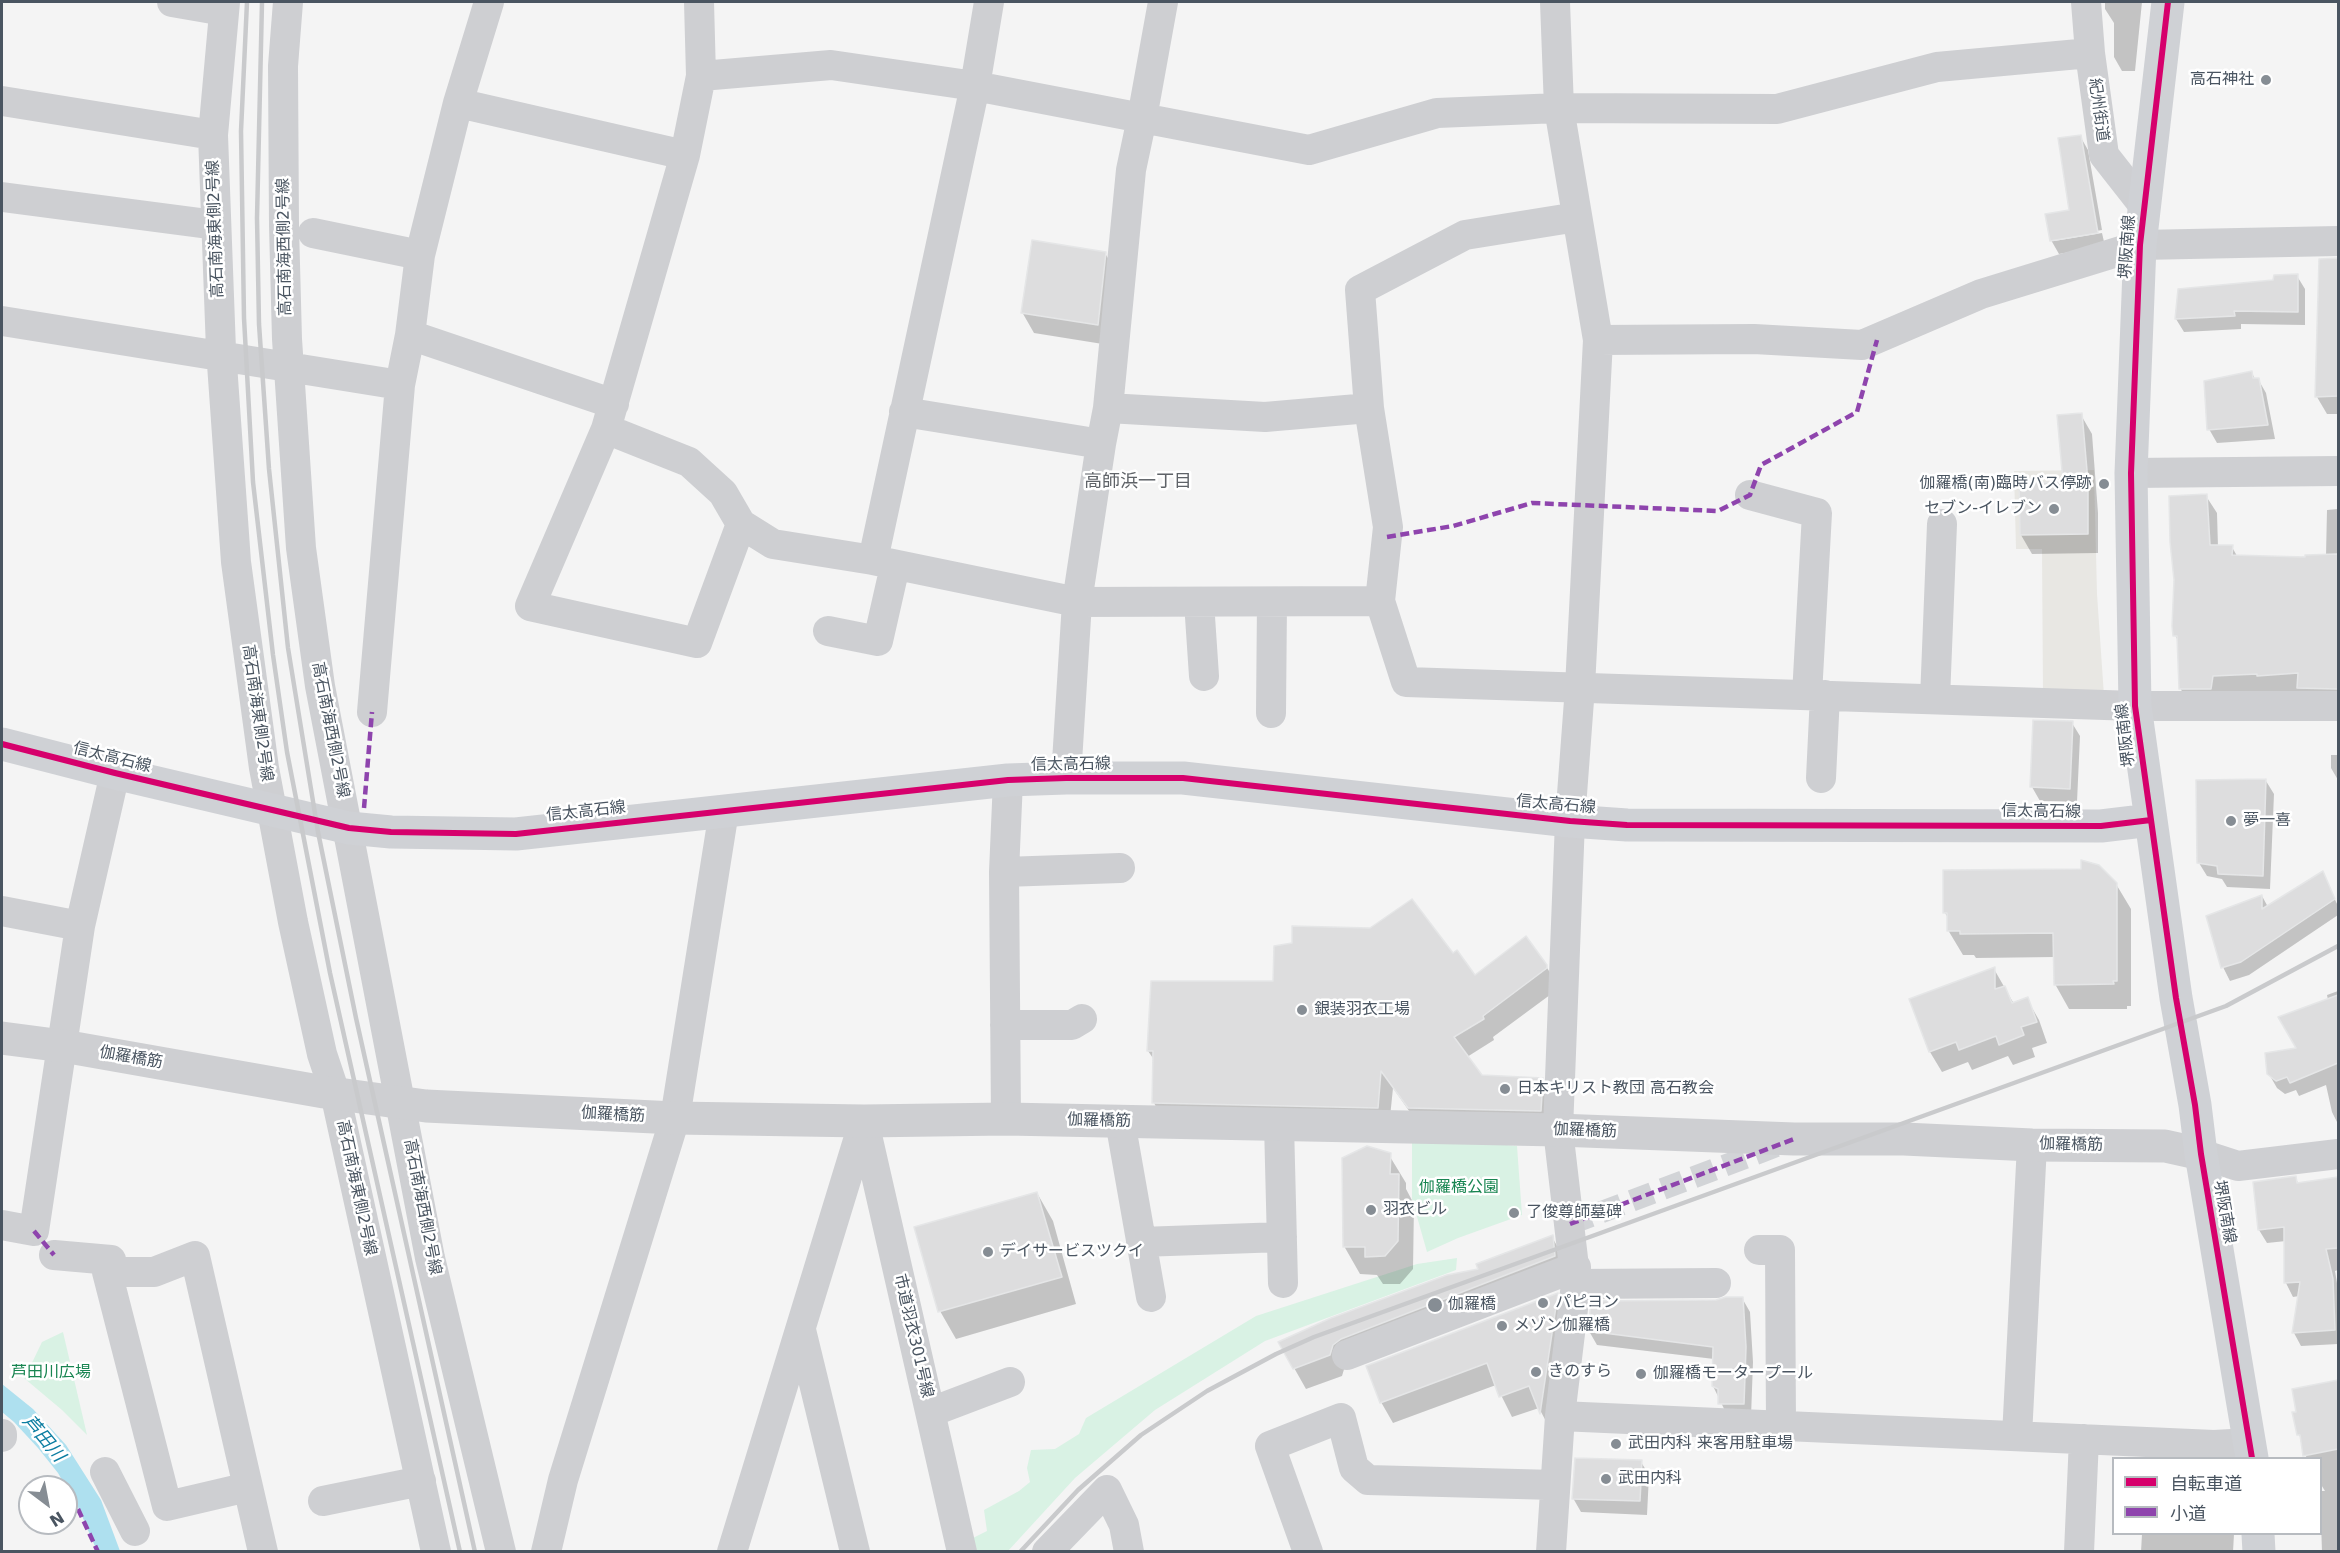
<!DOCTYPE html>
<meta charset="utf-8">
<style>
body{margin:0}
#map{position:relative;width:2340px;height:1553px;overflow:hidden;background:#f4f4f4;font-family:"DejaVu Sans","Noto Sans JP",sans-serif}
canvas{display:block}
.frame{position:absolute;inset:0;border:3px solid #4a5561;pointer-events:none}
.legend{position:absolute;left:2112px;top:1457px;width:210px;height:78px;box-sizing:border-box;background:#fff;border:2px solid #b7bbc0;margin:0;padding:8px 10px;list-style:none;font-size:18px;color:#4a5561}
.legend li{display:flex;align-items:center;gap:12px;height:30px}
.legend b{width:30px;border:2px solid #b7bbc0}
.north{position:absolute;left:18px;top:1475px;width:60px;height:60px;box-sizing:border-box;background:#fff;border:2px solid #b7bbc0;border-radius:50%;rotate:148deg;font-size:16px;font-weight:700;line-height:24px;text-align:center;color:#4a5561}
.north::after{content:'';display:block;margin:auto;width:21px;height:27px;background:#868d94;clip-path:polygon(50% 0,100% 100%,50% 72%,0 100%)}
</style>
<div id="map">
<canvas width="2340" height="1553"></canvas>
<div class="frame"></div>
<ul class="legend">
<li><b style="height:8px;background:#d6006c"></b>自転車道</li>
<li><b style="height:8px;background:#8e44ad"></b>小道</li>
</ul>
<div class="north">N</div>
</div>
<script>
const ctx = document.querySelector('canvas').getContext('2d');
ctx.lineJoin = 'round';
function paint(path, color) {
  ctx.fillStyle = color;
  ctx.fill(path, 'evenodd');
}
function shape(rows) {
  const path = new Path2D();
  for (const r of rows) {
    path.moveTo(r[0], r[1]);
    for (let i = 2; i < r.length; i += 2) path.lineTo(r[i], r[i + 1]);
  }
  return path;
}
function stroke(path, color, width, dash) {
  ctx.strokeStyle = color;
  ctx.lineWidth = width;
  ctx.lineCap = dash ? 'butt' : 'round';
  ctx.setLineDash(dash || []);
  ctx.stroke(path);
}
function write(font, color, halo, rows, align = 'center') {
  ctx.font = font + ' "DejaVu Sans","Noto Sans JP",sans-serif';
  ctx.lineWidth = 5;
  ctx.setLineDash([]);
  ctx.textBaseline = 'middle';
  ctx.strokeStyle = halo;
  ctx.fillStyle = color;
  for (const [text, x, y, turn = 0] of rows) {
    ctx.save();
    ctx.translate(x, y);
    ctx.rotate((+turn || 0) * Math.PI / 180);
    ctx.textAlign = isNaN(turn) ? turn : align;
    if (halo) ctx.strokeText(text, 0, 0);
    ctx.fillText(text, 0, 0);
    ctx.restore();
  }
}
const commercial = shape([
 [2094,470,2097,594,2104,696,2043,694,2042,549,2016,549,2014,471]
]);
const green = shape([
 [1467,1141,1517,1146,1522,1215,1458,1238,1427,1252,1412,1199,1412,1143],
 [1457,1258,1456,1270,1265,1341,1155,1410,1075,1478,1008,1551,975,1551,971,1539,987,1531,984,1510,1019,1491,1030,1482,1027,1468,1031,1450,1055,1449,1079,1434,1086,1418,1256,1316,1417,1264],
 [63,1332,84,1422,87,1435,62,1410,18,1373,28,1371,42,1342]
]);
const water = shape([
 [2,1384,33,1409,66,1445,101,1500,120,1551,97,1551,79,1509,58,1473,38,1448,14,1422,2,1412]
]);
const shadow = shape([
 [2105,2,2142,2,2135,71,2122,71,2114,57,2114,23,2105,9],
 [2080,136,2088,150,2102,230,2054,238,2054,241,2102,233,2105,246,2059,254,2051,240,2071,211],
 [1105,253,1117,274,1109,345,1034,333,1022,312],
 [2297,276,2305,289,2305,325,2241,324,2241,329,2184,332,2176,319,2275,281],
 [2319,296,2338,296,2338,414,2327,414,2317,397],
 [2252,373,2255,379,2258,379,2266,393,2275,439,2217,443,2209,429],
 [2081,415,2092,434,2098,513,2098,553,2032,554,2021,535,2065,484],
 [2206,496,2217,513,2218,547,2232,547,2237,556,2306,559,2326,556,2327,510,2338,509,2338,706,2191,706,2180,688,2178,641,2175,635],
 [2072,723,2080,736,2077,802,2040,801,2032,787],
 [2331,755,2338,755,2338,780,2331,768],
 [2266,781,2274,794,2270,889,2227,887,2222,879,2207,876,2199,863],
 [2322,873,2338,906,2338,915,2249,975,2230,981,2223,967,2262,896,2268,907],
 [2116,884,2131,909,2131,1006,2127,1006,2127,1009,2069,1009,2055,984,2055,957,1976,958,1974,955,1963,955,1948,930,1948,918,1945,913],
 [1453,955,1475,977,1546,966,1558,986,1558,989,1493,1037,1494,1040,1467,1057,1481,1077,1542,1079,1554,1100,1552,1131,1421,1128,1393,1088,1389,1127,1165,1123,1154,1103,1155,1061,1148,1051,1274,982],
 [1994,969,2014,1004,2027,999,2039,1020,2047,1043,2032,1048,2035,1057,2013,1065,2008,1056,1972,1070,1968,1062,1942,1072,1930,1052],
 [2338,991,2338,1124,2332,1112,2326,1085,2299,1096,2296,1090,2285,1094,2277,1088,2269,1074,2298,1055,2328,1000,2327,995],
 [1389,1155,1406,1183,1406,1189,1414,1204,1413,1269,1400,1284,1383,1284,1377,1275,1360,1274,1344,1246],
 [2295,1178,2299,1184,2338,1178,2338,1270,2335,1271,2338,1289,2338,1344,2301,1346,2294,1333,2299,1296,2293,1297,2286,1283,2286,1241,2267,1243,2259,1230],
 [1037,1193,1053,1221,1076,1304,956,1339,940,1311],
 [1552,1237,1564,1258,1345,1366,1342,1376,1306,1389,1280,1343,1480,1271],
 [1557,1294,1569,1315,1551,1431,1539,1408,1512,1417,1496,1385,1393,1423,1381,1402],
 [1742,1298,1750,1312,1753,1362,1751,1417,1728,1417,1713,1386,1714,1359,1597,1345,1589,1331,1716,1302],
 [2338,1382,2338,1552,2322,1552,2320,1491,2325,1491,2320,1483,2320,1458,2307,1458,2305,1455,2303,1442,2299,1435,2294,1391],
 [1641,1462,1649,1475,1647,1515,1581,1512,1573,1498],
 [2142,1534,2234,1534,2233,1552,2141,1552]
]);
const building = shape([
 [2081,135,2098,233,2050,241,2045,214,2069,210,2058,138,2081,135],
 [1032,240,1106,252,1098,325,1021,313,1032,240],
 [2338,258,2338,396,2315,397,2319,259,2338,258],
 [2298,274,2298,312,2234,311,2235,316,2175,319,2178,289,2273,280,2274,275,2298,274],
 [2252,371,2253,378,2259,378,2268,425,2207,430,2204,381,2252,371],
 [2082,413,2088,482,2088,534,2020,535,2019,483,2063,482,2057,415,2082,413],
 [2207,494,2210,545,2233,545,2232,555,2305,557,2305,555,2338,554,2338,689,2297,688,2298,673,2257,676,2257,674,2213,676,2211,689,2179,689,2177,636,2173,636,2172,626,2174,580,2170,542,2169,496,2207,494],
 [2033,720,2073,721,2070,789,2030,787,2033,720],
 [2266,779,2263,876,2218,874,2217,866,2197,863,2196,780,2266,779],
 [2081,860,2099,865,2117,883,2117,981,2113,981,2114,984,2054,985,2053,933,1960,934,1960,931,1947,931,1947,913,1943,913,1943,870,2081,869,2081,860],
 [2323,871,2335,899,2241,962,2221,968,2206,916,2262,895,2262,909,2323,871],
 [1412,899,1453,953,1457,950,1475,975,1526,936,1547,965,1547,968,1483,1016,1484,1019,1454,1037,1482,1075,1543,1078,1541,1111,1408,1108,1381,1071,1378,1108,1152,1103,1153,1051,1147,1051,1151,981,1273,981,1274,946,1292,943,1292,926,1370,928,1412,899],
 [1995,967,1995,989,2005,986,2012,1003,2028,997,2037,1022,2021,1027,2024,1035,1999,1045,1996,1036,1959,1050,1956,1042,1929,1052,1909,999,1995,967],
 [2338,995,2338,1063,2290,1083,2287,1077,2276,1081,2267,1074,2265,1053,2296,1048,2278,1017,2338,995],
 [1367,1146,1391,1153,1390,1174,1399,1174,1398,1241,1385,1256,1365,1257,1365,1247,1343,1247,1342,1158,1367,1146],
 [2296,1176,2297,1183,2338,1177,2338,1248,2326,1249,2333,1279,2335,1330,2292,1333,2300,1282,2284,1283,2284,1227,2258,1230,2253,1182,2296,1176],
 [1037,1192,1062,1277,938,1312,914,1227,1037,1192],
 [1553,1235,1555,1256,1341,1339,1333,1345,1330,1355,1293,1369,1278,1342,1331,1318,1447,1275,1478,1269,1476,1264,1553,1235],
 [1558,1293,1540,1414,1529,1386,1499,1397,1487,1363,1380,1403,1366,1366,1558,1293],
 [1726,1297,1743,1297,1746,1347,1744,1404,1718,1404,1718,1389,1712,1386,1713,1347,1588,1331,1591,1301,1716,1300,1726,1297],
 [2338,1380,2338,1449,2303,1456,2300,1435,2297,1435,2292,1412,2296,1412,2292,1389,2338,1380],
 [1575,1458,1642,1460,1640,1501,1572,1499,1575,1458]
]);
const pedestrianTunnel = shape([
 [1570,1224,1782,1144]
]);
const minor = shape([
 [172,2,224,11],
 [225,2,213,135,221,350,236,562,264,768,293,922,322,1054,335,1093,436,1552],
 [288,2,283,66,284,226,287,339,301,548,320,686,430,1258,501,1552],
 [699,2,701,76,685,155,606,429,530,606,697,643,741,524],
 [2086,2,2090,53,2104,155,2144,206],
 [701,76,831,65,975,86,1309,150,1437,113,1559,108,1777,109,1937,67,2090,53],
 [2,101,213,135],
 [458,103,685,155],
 [2,197,216,225],
 [1577,217,1465,235,1360,290,1369,408,1388,527,1380,601,1406,682,2135,706,2338,706],
 [313,233,420,255],
 [2,321,400,385],
 [410,335,614,404],
 [1598,340,1754,339,1862,345,1981,294,2140,245,2338,241],
 [1108,408,1265,417,1369,408],
 [904,412,1101,444],
 [606,429,689,462,723,493,741,524,773,544,873,560,1077,602,1380,601],
 [2131,473,2338,471],
 [1750,495,1817,513,1807,695],
 [873,560,975,86,989,2],
 [1199,602,1204,676],
 [828,631,878,641,895,566],
 [1935,699,1942,524],
 [372,712,400,385,410,335,420,255,458,103,489,2],
 [1271,713,1272,602],
 [1066,778,1077,602,1101,444,1108,408,1131,170,1142,118,1163,2],
 [1821,778,1825,695],
 [1004,872,1120,868],
 [2,911,80,926],
 [1005,1025,1072,1025,1082,1019],
 [1006,1119,1004,872,1008,780],
 [1120,1121,1151,1297],
 [864,1122,962,1552],
 [1279,1124,1283,1283],
 [2201,1154,2238,1166,2338,1154],
 [2,1225,34,1231,80,926,115,773],
 [1141,1242,1282,1237],
 [1759,1250,1780,1250,1781,1425],
 [54,1255,111,1260,107,1272],
 [1576,1284,1716,1283],
 [801,1330,855,1552],
 [1347,1355,1576,1267],
 [931,1412,1010,1382],
 [1560,1416,2214,1445,2250,1443],
 [2,1434,2,1437],
 [2017,1436,2032,1145],
 [105,1472,135,1531],
 [248,1487,167,1506,107,1272,154,1272,195,1256,263,1552],
 [323,1501,421,1481],
 [546,1552,563,1480,675,1118,724,811],
 [732,1552,864,1121],
 [1047,1552,1107,1490,1124,1525,1129,1552],
 [1308,1552,1270,1446,1341,1418,1354,1468,1368,1480,1555,1485],
 [1551,1552,1560,1416,1576,1284,1558,1130,1570,821,1580,687,1598,340,1559,108,1555,2],
 [2079,1552,2084,1439]
]);
const tertiary = shape([
 [2,1038,63,1046,324,1092,426,1106,675,1118,864,1121,1006,1119,1558,1130,1794,1139,1904,1139,2032,1145,2165,1146,2201,1154]
]);
const secondary = shape([
 [2168,2,2140,245,2131,473,2135,706,2176,998,2195,1105,2201,1154,2252,1458],
 [2,744,115,773,349,828,391,832,516,834,1008,780,1066,778,1183,778,1570,821,1627,825,2101,826,2151,820],
 [2258,1534,2259,1552]
]);
const rail = shape([
 [247,2,241,131,244,318,253,482,273,655,287,752,330,973,460,1552],
 [262,2,257,218,259,324,269,469,288,648,318,832,356,1018,475,1552],
 [1020,1552,1078,1490,1141,1435,1207,1391,1276,1354,1314,1337,2226,1006,2338,946]
]);
const quiet = shape([
 [1387,537,1453,526,1532,503,1718,511,1750,495,1761,465,1857,412,1877,340],
 [364,808,372,712],
 [1570,1224,1794,1139],
 [34,1231,54,1255],
 [78,1509,98,1552]
]);
const cycleway = shape([
 [2168,2,2140,245,2131,473,2135,706,2176,998,2195,1105,2201,1154,2252,1458],
 [2,744,115,773,349,828,391,832,516,834,1008,780,1066,778,1183,778,1570,821,1627,825,2101,826,2151,820]
]);
const markers = [
 [2266,80,6,"#868d94"],
 [2104,484,6,"#868d94"],
 [2054,509,6,"#868d94"],
 [2231,821,6,"#868d94"],
 [1302,1010,6,"#868d94"],
 [1505,1089,6,"#868d94"],
 [1371,1210,6,"#868d94"],
 [1514,1213,6,"#868d94"],
 [988,1252,6,"#868d94"],
 [1543,1303,6,"#868d94"],
 [1435,1305,8,"#868d94"],
 [1502,1326,6,"#868d94"],
 [1536,1372,6,"#868d94"],
 [1641,1374,6,"#868d94"],
 [1616,1444,6,"#868d94"],
 [1606,1479,6,"#868d94"]
];
const poiNames = [
 ["高石神社",2254,80,"right"],
 ["伽羅橋(南)臨時バス停跡",2092,484,"right"],
 ["セブン-イレブン",2042,509,"right"],
 ["夢一喜",2243,821],
 ["銀装羽衣工場",1314,1010],
 ["日本キリスト教団 高石教会",1517,1089],
 ["羽衣ビル",1383,1210],
 ["了俊尊師墓碑",1526,1213],
 ["デイサービスツクイ",1000,1252],
 ["パピヨン",1555,1303],
 ["伽羅橋",1448,1305],
 ["メゾン伽羅橋",1514,1326],
 ["きのすら",1548,1372],
 ["伽羅橋モータープール",1653,1374],
 ["武田内科 来客用駐車場",1628,1444],
 ["武田内科",1618,1479]
];
const streetNames = [
 ["紀州街道",2098,110,82],
 ["高石南海東側2号線",216,229,-92],
 ["高石南海西側2号線",285,247,-91],
 ["堺阪南線",2128,247,-86],
 ["高石南海東側2号線",257,713,82],
 ["高石南海西側2号線",330,730,79],
 ["堺阪南線",2126,735,-97],
 ["信太高石線",112,758,14],
 ["信太高石線",1071,765,-1],
 ["信太高石線",1556,805,5],
 ["信太高石線",586,812,-6],
 ["信太高石線",2041,812,1],
 ["伽羅橋筋",131,1058,10],
 ["伽羅橋筋",613,1115,3],
 ["伽羅橋筋",1099,1121,1],
 ["伽羅橋筋",1585,1131,2],
 ["伽羅橋筋",2071,1145,1],
 ["高石南海東側2号線",356,1188,78],
 ["高石南海西側2号線",422,1207,79],
 ["堺阪南線",2224,1212,80],
 ["市道羽衣301号線",913,1336,77]
];
const parkNames = [
 ["伽羅橋公園",1459,1188],
 ["芦田川広場",51,1373]
];
const neighbourhoodNames = [
 ["高師浜一丁目",1138,482]
];
const waterNames = [
 ["芦田川",43,1439,50]
];
paint(commercial, '#e8e7e3');
paint(green, '#d9f2e4');
paint(water, '#aee0ef');
paint(shadow, '#0003');
paint(building, '#ddddde');
stroke(building, '#e5e6e7', 1.5);
stroke(pedestrianTunnel, '#d2d4d7', 22, [22, 11]);
stroke(minor, '#cecfd2', 30);
stroke(tertiary, '#cecfd2', 33);
stroke(secondary, '#cfd1d5', 33);
stroke(rail, '#c9cacc', 4.5);
stroke(quiet, '#8e44ad', 4.5, [9, 4.5]);
stroke(cycleway, '#d6006c', 6);
for (const [x, y, r, color] of markers) {
  const dot = new Path2D();
  dot.arc(x, y, r, 0, 2 * Math.PI);
  ctx.fillStyle = color;
  ctx.fill(dot);
  stroke(dot, '#fff', 2);
}
write('16px', '#4a5561', '#fff', poiNames, 'left');
write('16px', '#4a5561', '#fff', streetNames);
write('16px', '#188551', '#fff', parkNames);
write('18px', '#5f6368', '#fff', neighbourhoodNames);
write('italic 18px', '#0c7ea2', '#fff', waterNames);
</script>
